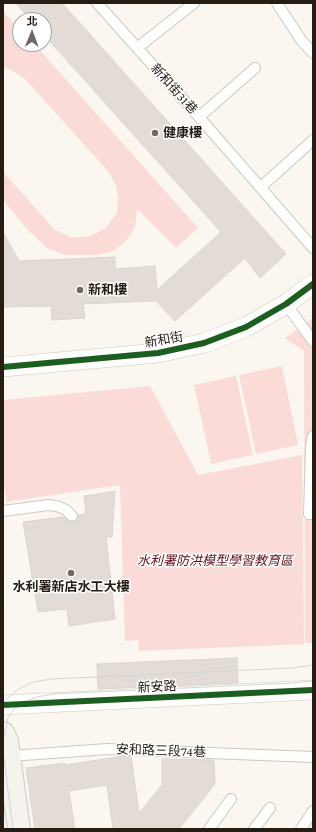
<!DOCTYPE html>
<meta charset="utf-8">
<style>
body{margin:0}
#map{position:relative;width:316px;height:832px;overflow:hidden;background:#fbf6f0;font-family:"Crimson Pro","Noto Sans TC",serif}
canvas{display:block}
.frame{position:absolute;inset:0;border:4px solid #251d14;pointer-events:none}
.north{position:absolute;left:12px;top:12px;width:40px;height:40px;box-sizing:border-box;background:#fff;border:1px solid #a8a5a1;border-radius:50%;rotate:1deg;font-size:11px;font-weight:700;line-height:16px;text-align:center;color:#251d14}
.north::after{content:'';display:block;margin:auto;width:14px;height:18px;background:#706961;clip-path:polygon(50% 0,100% 100%,50% 72%,0 100%)}
</style>
<div id="map">
<canvas width="316" height="832"></canvas>
<div class="frame"></div>
<div class="north">北</div>
</div>
<script>
const ctx = document.querySelector('canvas').getContext('2d');
ctx.lineJoin = 'round';
function paint(path, color) {
  ctx.fillStyle = color;
  ctx.fill(path, 'evenodd');
}
function shape(rows) {
  const path = new Path2D();
  for (const r of rows) {
    path.moveTo(r[0], r[1]);
    for (let i = 2; i < r.length; i += 2) path.lineTo(r[i], r[i + 1]);
  }
  return path;
}
function stroke(path, color, width, dash) {
  ctx.strokeStyle = color;
  ctx.lineWidth = width;
  ctx.lineCap = dash ? 'butt' : 'round';
  ctx.setLineDash(dash || []);
  ctx.stroke(path);
}
function write(font, color, halo, rows, align = 'center') {
  ctx.font = font + ' "Crimson Pro","Noto Sans TC",serif';
  ctx.lineWidth = 3;
  ctx.setLineDash([]);
  ctx.textBaseline = 'middle';
  ctx.strokeStyle = halo;
  ctx.fillStyle = color;
  for (const [text, x, y, turn = 0] of rows) {
    ctx.save();
    ctx.translate(x, y);
    ctx.rotate((+turn || 0) * Math.PI / 180);
    ctx.textAlign = isNaN(turn) ? turn : align;
    if (halo) ctx.strokeText(text, 0, 0);
    ctx.fillText(text, 0, 0);
    ctx.restore();
  }
}
const green = shape([
 [3,11,20,30,20,44,34,44,36,46,198,228,176,248,137,209,135,227,125,242,113,251,96,255,65,255,47,248,26,228,3,200,3,172,55,230,73,238,90,236,106,228,117,213,118,197,116,185,108,171,25,79,13,71,3,67],
 [313,318,313,643,305,643,304,351,285,338],
 [282,366,298,445,256,454,239,375],
 [236,376,253,455,211,464,194,385],
 [150,386,198,475,302,455,304,644,139,651,138,640,125,641,120,485,6,502,3,481,3,400]
]);
const building = shape([
 [15,3,62,3,286,254,260,278,245,258,175,321,156,301,83,304,85,318,52,320,51,306,3,307,3,232,19,261,115,257,115,269,155,266,157,290,221,232,44,35,44,20,31,20,15,3],
 [115,491,112,537,106,537,115,619,69,626,67,609,38,612,23,522,63,517,70,522,74,522,77,520,78,515,86,514,84,496,115,491],
 [237,658,238,683,98,689,97,664,237,658],
 [124,756,131,756,139,813,162,785,162,759,214,760,215,784,179,829,113,829,107,785,69,791,75,829,35,829,26,768,65,763,65,765,124,756]
]);
const service = shape([
 [97,3,199,117,313,248],
 [277,3,301,40,313,53],
 [137,48,194,3],
 [199,117,255,68],
 [261,187,313,140],
 [286,304,313,341],
 [313,436,311,447,309,514,313,514],
 [3,511,48,505,57,506,66,510,72,516],
 [10,756,107,749,313,757],
 [209,829,231,799],
 [254,829,270,808],
 [301,829,313,811]
]);
const minor = shape([
 [3,367,158,353,204,343,246,327,286,304,313,284],
 [3,705,313,690]
]);
const secondary = shape([
 [3,733,7,741,19,829]
]);
const tram = shape([
 [3,703,17,690,33,682,52,679,292,668,313,665],
 [3,739,8,718,14,709,24,702,37,697,53,694,293,683,313,681],
 [3,751,13,829]
]);
const cycleway = shape([
 [3,367,158,353,204,343,246,327,286,304,313,284],
 [3,705,313,690]
]);
const markers = [
 [155,133,4,"#706961"],
 [80,290,4,"#706961"],
 [71,573,4,"#706961"]
];
const streetNames = [
 ["新和街31巷",174,89,48],
 ["新和街",164,340,-10],
 ["新安路",157,687,-3],
 ["安和路三段74巷",161,751,2]
];
const poiNames = [
 ["健康樓",163,133],
 ["新和樓",88,290],
 ["水利署新店水工大樓",71,587,"center"]
];
const parkNames = [
 ["水利署防洪模型學習教育區",215,561]
];
paint(green, '#fadbd7');
paint(building, '#e3dbd6');
stroke(building, '#dcd4ce', 1);
stroke(service, '#cec8c1', 12);
stroke(minor, '#cec8c1', 20);
stroke(secondary, '#cec8c1', 24);
stroke(service, '#fefefd', 10);
stroke(minor, '#fefefd', 19);
stroke(secondary, '#f4f3ee', 22);
stroke(tram, '#d6d5d2', 1);
stroke(cycleway, '#1b5e20', 6);
for (const [x, y, r, color] of markers) {
  const dot = new Path2D();
  dot.arc(x, y, r, 0, 2 * Math.PI);
  ctx.fillStyle = color;
  ctx.fill(dot);
  stroke(dot, '#fff', 1.5);
}
write('13px', '#251d14', '#fff', streetNames);
write('bold 13px', '#251d14', '#fff', poiNames, 'left');
write('italic 13px', '#5f0e18', '#fff', parkNames);
</script>
